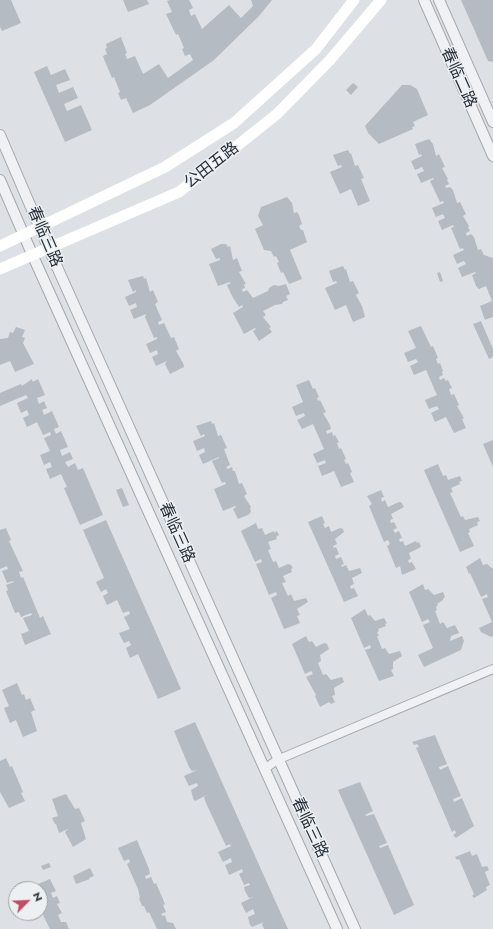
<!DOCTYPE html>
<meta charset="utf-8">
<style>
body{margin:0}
#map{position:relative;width:493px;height:929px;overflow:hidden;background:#dde1e5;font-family:Jost,sans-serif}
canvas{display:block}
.north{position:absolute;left:8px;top:881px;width:40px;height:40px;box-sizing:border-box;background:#ecf0f3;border:1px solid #9ea3a9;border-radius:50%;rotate:66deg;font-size:11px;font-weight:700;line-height:16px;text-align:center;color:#28303b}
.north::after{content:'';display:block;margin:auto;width:14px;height:18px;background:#c24b68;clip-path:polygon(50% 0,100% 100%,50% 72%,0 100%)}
</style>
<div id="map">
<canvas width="493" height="929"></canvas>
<div class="north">N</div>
</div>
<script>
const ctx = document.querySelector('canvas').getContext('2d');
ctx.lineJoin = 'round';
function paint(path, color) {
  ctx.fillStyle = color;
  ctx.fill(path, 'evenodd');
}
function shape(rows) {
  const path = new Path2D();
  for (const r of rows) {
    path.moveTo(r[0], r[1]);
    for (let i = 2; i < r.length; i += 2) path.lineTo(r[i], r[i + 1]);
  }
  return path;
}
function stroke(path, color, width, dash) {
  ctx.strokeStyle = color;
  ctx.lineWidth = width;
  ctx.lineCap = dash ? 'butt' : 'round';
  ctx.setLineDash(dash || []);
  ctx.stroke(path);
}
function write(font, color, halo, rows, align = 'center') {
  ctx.font = font + ' Jost,"Noto Sans SC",sans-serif';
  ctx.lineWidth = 3;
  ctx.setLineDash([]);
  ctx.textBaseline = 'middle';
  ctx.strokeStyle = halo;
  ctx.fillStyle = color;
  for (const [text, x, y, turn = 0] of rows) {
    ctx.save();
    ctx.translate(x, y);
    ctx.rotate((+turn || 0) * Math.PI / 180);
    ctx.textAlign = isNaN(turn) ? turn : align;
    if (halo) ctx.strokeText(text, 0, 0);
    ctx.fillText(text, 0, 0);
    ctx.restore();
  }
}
const building = shape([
 [0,0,11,0,21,23,2,31,0,27],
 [123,0,147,0,149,4,128,12],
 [170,0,189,0,193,8,189,10,191,16,195,14,202,29,229,5,241,18,253,6,251,0,272,0,259,16,214,60,150,105,133,113,126,98,121,100,118,93,120,92,114,77,112,78,104,59,103,56,107,54,105,49,107,48,106,44,121,37,127,53,125,54,127,59,135,56,143,74,159,64,168,78,193,60,190,54,185,56,182,49,184,48,178,34,176,35,166,14,172,12,167,1],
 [461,0,493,0,493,62,488,61],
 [47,66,51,75,65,69,70,80,56,85,59,93,73,87,78,98,64,104,67,111,81,105,92,130,65,142,34,72],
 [353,83,358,87,351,95,346,90],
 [402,85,410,85,417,89,428,115,413,122,415,126,412,127,413,129,379,144,368,133,365,126],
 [429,139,433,144,436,156,439,154,445,167,442,168,448,179,447,180,449,184,445,186,446,188,450,187,453,190,457,203,460,202,466,214,463,216,469,226,468,227,470,231,466,233,467,236,471,234,474,237,478,250,481,249,484,255,493,258,493,317,487,319,485,320,480,306,492,301,486,286,479,289,476,286,472,275,476,273,475,272,462,277,458,268,466,264,464,261,457,264,453,255,464,250,463,248,460,249,451,228,454,227,453,225,442,230,438,221,445,218,443,214,436,217,432,208,444,203,443,201,440,202,430,181,434,179,433,178,421,183,417,174,424,171,422,167,415,170,411,161,422,156,421,154,419,155,415,144],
 [348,150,350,154,351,153,355,166,358,165,364,178,361,179,370,201,358,206,351,189,340,194,330,172,342,167,341,165,338,166,333,155],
 [287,197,292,203,294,213,297,212,299,215,302,224,299,226,301,230,303,230,307,242,290,250,302,279,289,284,283,272,281,273,277,263,279,262,276,256,274,257,271,251,264,250,255,229,263,225,258,216,261,207],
 [221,244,226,244,228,247,230,246,233,260,237,258,242,271,239,272,246,284,244,284,245,288,242,289,243,292,247,290,253,298,268,291,269,288,274,285,279,286,286,284,290,294,286,296,288,300,283,302,282,304,275,305,263,311,266,315,263,317,271,327,269,328,272,332,259,341,253,331,256,329,255,328,244,334,233,313,243,307,242,305,239,307,232,296,227,285,231,283,230,282,218,286,209,264,220,260,220,258,216,259,211,249],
 [343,266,345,270,346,269,350,282,353,281,359,293,356,295,362,306,365,317,353,322,346,305,335,310,325,288,337,283,336,281,333,282,329,271],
 [440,272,443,281,440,282,437,273],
 [143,276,144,279,146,278,150,292,153,290,158,302,155,304,162,320,158,322,159,325,164,323,171,338,174,337,179,349,176,351,183,363,184,367,170,374,165,364,167,361,156,366,152,357,158,354,157,350,150,353,146,344,157,339,157,337,154,338,145,317,146,314,134,319,130,310,137,307,136,303,129,306,125,297,136,292,136,290,133,292,128,280],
 [481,321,493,349,493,357,489,359,473,324],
 [421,326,431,347,433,346,438,358,436,359,438,364,440,363,443,371,442,372,443,375,439,377,440,380,444,378,446,381,448,380,452,388,449,389,451,395,454,394,459,405,457,406,464,418,462,419,466,428,454,433,446,417,435,422,431,413,439,409,437,406,429,409,425,400,437,395,426,370,414,375,410,366,418,362,416,359,408,362,404,353,416,348,408,331],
 [16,327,25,330,22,337,25,338,23,343,34,364,15,372,10,361,0,365,0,339,8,338,10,332,13,333],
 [32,379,33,382,38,379,45,395,37,398,39,404,44,401,47,408,42,410,44,415,52,411,59,427,54,429,56,434,61,431,68,447,60,450,62,456,70,452,73,459,65,462,68,467,75,463,78,470,83,468,103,515,80,525,64,488,67,487,61,474,50,479,46,469,52,467,50,462,44,465,40,455,50,451,44,438,51,435,50,432,43,435,37,422,27,427,23,418,29,415,27,410,21,413,17,403,28,398,26,395,0,406,0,393,21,384,22,386],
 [309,380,313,389,315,388,319,397,317,398,318,401,320,400,326,412,323,413,330,425,331,429,326,431,327,434,332,432,333,436,335,435,339,442,337,443,339,449,341,448,346,459,344,460,346,464,348,463,352,472,350,473,354,482,341,487,334,471,322,476,318,466,326,463,325,460,317,463,313,454,324,449,313,424,302,429,297,420,305,416,304,413,296,416,292,407,303,402,296,385],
 [211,421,212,424,214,423,218,436,221,435,227,448,224,449,230,465,226,467,228,469,232,467,233,471,235,471,239,484,242,483,247,494,244,496,251,507,250,508,251,512,248,515,238,519,233,509,236,507,235,506,223,511,214,489,226,484,225,482,222,483,212,461,219,458,219,457,203,464,199,455,205,452,204,448,197,451,193,441,205,436,204,434,201,436,196,426],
 [493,440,493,467,483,444],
 [438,464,443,476,446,475,448,480,460,476,462,481,459,482,460,484,451,488,453,492,450,493,461,517,463,516,465,520,478,517,480,521,477,522,478,525,469,529,470,532,468,533,474,546,460,552,424,470],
 [122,488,129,505,123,507,116,490],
 [381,490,384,497,381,498,382,502,385,500,388,507,399,502,401,502,404,507,391,514,393,519,390,520,391,523,394,522,397,528,393,530,395,533,399,531,402,538,399,539,400,542,403,541,405,546,416,541,417,543,419,542,421,547,409,553,411,559,408,560,409,563,412,562,416,569,402,575,400,566,396,568,387,546,390,544,388,540,384,542,369,506,372,504,367,496],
 [322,516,325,523,323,524,325,528,329,526,331,532,340,528,343,529,344,532,335,539,337,544,333,546,334,548,336,547,339,554,335,556,336,559,341,557,344,564,341,565,342,567,346,565,349,571,360,568,362,573,352,578,354,584,350,586,351,589,354,588,358,596,344,602,308,522],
 [106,520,181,689,158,699,138,654,130,658,126,648,131,645,129,641,124,643,119,633,130,629,124,617,130,614,129,611,123,613,117,600,107,605,103,596,108,593,106,589,101,592,96,582,104,578,83,530],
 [256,523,258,529,262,528,265,535,274,531,274,533,277,531,279,535,276,537,277,539,268,542,271,549,268,550,273,562,276,561,279,568,288,564,291,565,293,568,291,569,292,572,283,576,286,582,282,583,288,596,291,594,294,601,306,598,308,602,297,609,300,615,297,616,300,623,290,627,284,629,271,598,277,595,276,592,269,595,256,564,262,562,261,559,255,562,241,531],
 [6,528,11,540,9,541,23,571,19,572,21,578,23,577,40,618,43,616,51,634,25,645,21,634,29,631,23,618,32,615,31,613,21,617,19,612,15,613,6,591,8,590,6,585,14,582,13,581,7,583,2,571,8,569,7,566,0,569,0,530],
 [480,558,483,565,487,564,493,569,493,636,491,637,481,632,479,628,492,622,482,599,488,597,487,594,481,597,470,573,469,574,466,567],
 [423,584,425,590,428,589,434,595,443,592,445,597,443,599,443,600,437,604,438,605,436,607,437,610,435,611,440,624,443,622,447,628,455,625,459,633,451,636,450,641,462,636,464,641,461,650,424,667,418,655,433,648,423,625,430,622,428,619,422,622,409,592],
 [365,609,368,616,370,615,375,621,384,618,387,623,385,624,386,626,378,629,379,631,377,632,379,636,377,636,382,649,385,648,389,654,400,651,402,656,393,662,393,669,391,670,394,676,379,681,365,650,371,648,370,645,364,648,351,618],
 [306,636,309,642,312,641,316,647,324,643,327,644,329,649,320,655,321,661,318,663,323,675,326,674,331,680,342,677,344,682,334,688,335,695,332,696,335,702,331,704,329,702,320,707,315,696,316,695,306,677,313,674,311,671,305,674,292,644],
 [17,683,22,695,24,694,26,700,30,698,35,710,31,712,37,731,23,737,16,720,10,723,4,708,9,706,2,690],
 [195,722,273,896,288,929,264,929,262,924,264,922,252,927,250,925,248,917,255,914,253,909,246,913,241,903,253,897,249,898,245,891,244,887,250,885,249,883,244,885,239,874,243,872,242,869,229,875,225,865,232,862,231,858,223,862,218,852,231,846,230,844,226,846,206,803,204,797,209,794,195,801,193,798,191,790,198,786,197,783,189,786,184,776,197,770,192,771,189,767,174,731],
 [435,735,447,764,439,767,440,770,448,766,461,796,453,799,454,802,462,798,474,826,456,838,453,835,456,833,455,830,452,832,416,748,419,747,417,744,414,745,412,742],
 [6,758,10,767,12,766,23,792,21,793,25,801,9,808,0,792,0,761],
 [360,782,373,811,365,815,366,816,374,814,387,843,379,846,380,848,388,845,414,905,394,915,338,790],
 [66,794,75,809,79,808,85,821,81,823,86,839,73,847,65,832,68,829,59,833,56,824,55,824,52,818,58,816,52,799],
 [137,840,149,869,150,874,145,876,146,879,151,877,154,884,156,883,165,904,163,905,166,912,161,914,163,916,165,915,167,922,173,923,176,929,157,929,149,912,147,913,144,906,142,906,139,898,140,898,138,889,127,864,130,862,129,859,124,861,118,848],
 [470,851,472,856,477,854,482,867,487,866,489,870,485,872,490,885,486,887,487,890,474,898,472,896,474,894,459,859,457,860,455,857],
 [49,863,51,867,43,870,41,866],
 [90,868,94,876,89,878,90,879,76,884,73,876],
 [50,879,56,891,51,893,53,898,57,896,60,903,57,904,62,913,58,915,61,922,66,922,69,929,50,929,40,909,40,889,31,889,31,887]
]);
const minor = shape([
 [266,768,277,760,493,669]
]);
const tertiary = shape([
 [424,0,493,156],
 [439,0,493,122],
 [0,135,48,247,355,929],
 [0,180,32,254,337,929]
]);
const secondary = shape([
 [0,246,165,167,234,123,316,49,354,0],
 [0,269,179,192,277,114,330,60,381,0]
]);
const streetNames = [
 ["春临二路",458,78,66],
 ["公田五路",212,166,-38],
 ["春临三路",44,237,67],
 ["春临三路",176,533,66],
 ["春临三路",309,828,65]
];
paint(building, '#b5bbc2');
stroke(minor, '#a3a8af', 10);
stroke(tertiary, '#a3a8af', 12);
stroke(minor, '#eff1f4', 8);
stroke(tertiary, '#eff1f4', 10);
stroke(secondary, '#fff', 11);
write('16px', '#28303b', '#ecf0f3', streetNames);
</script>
